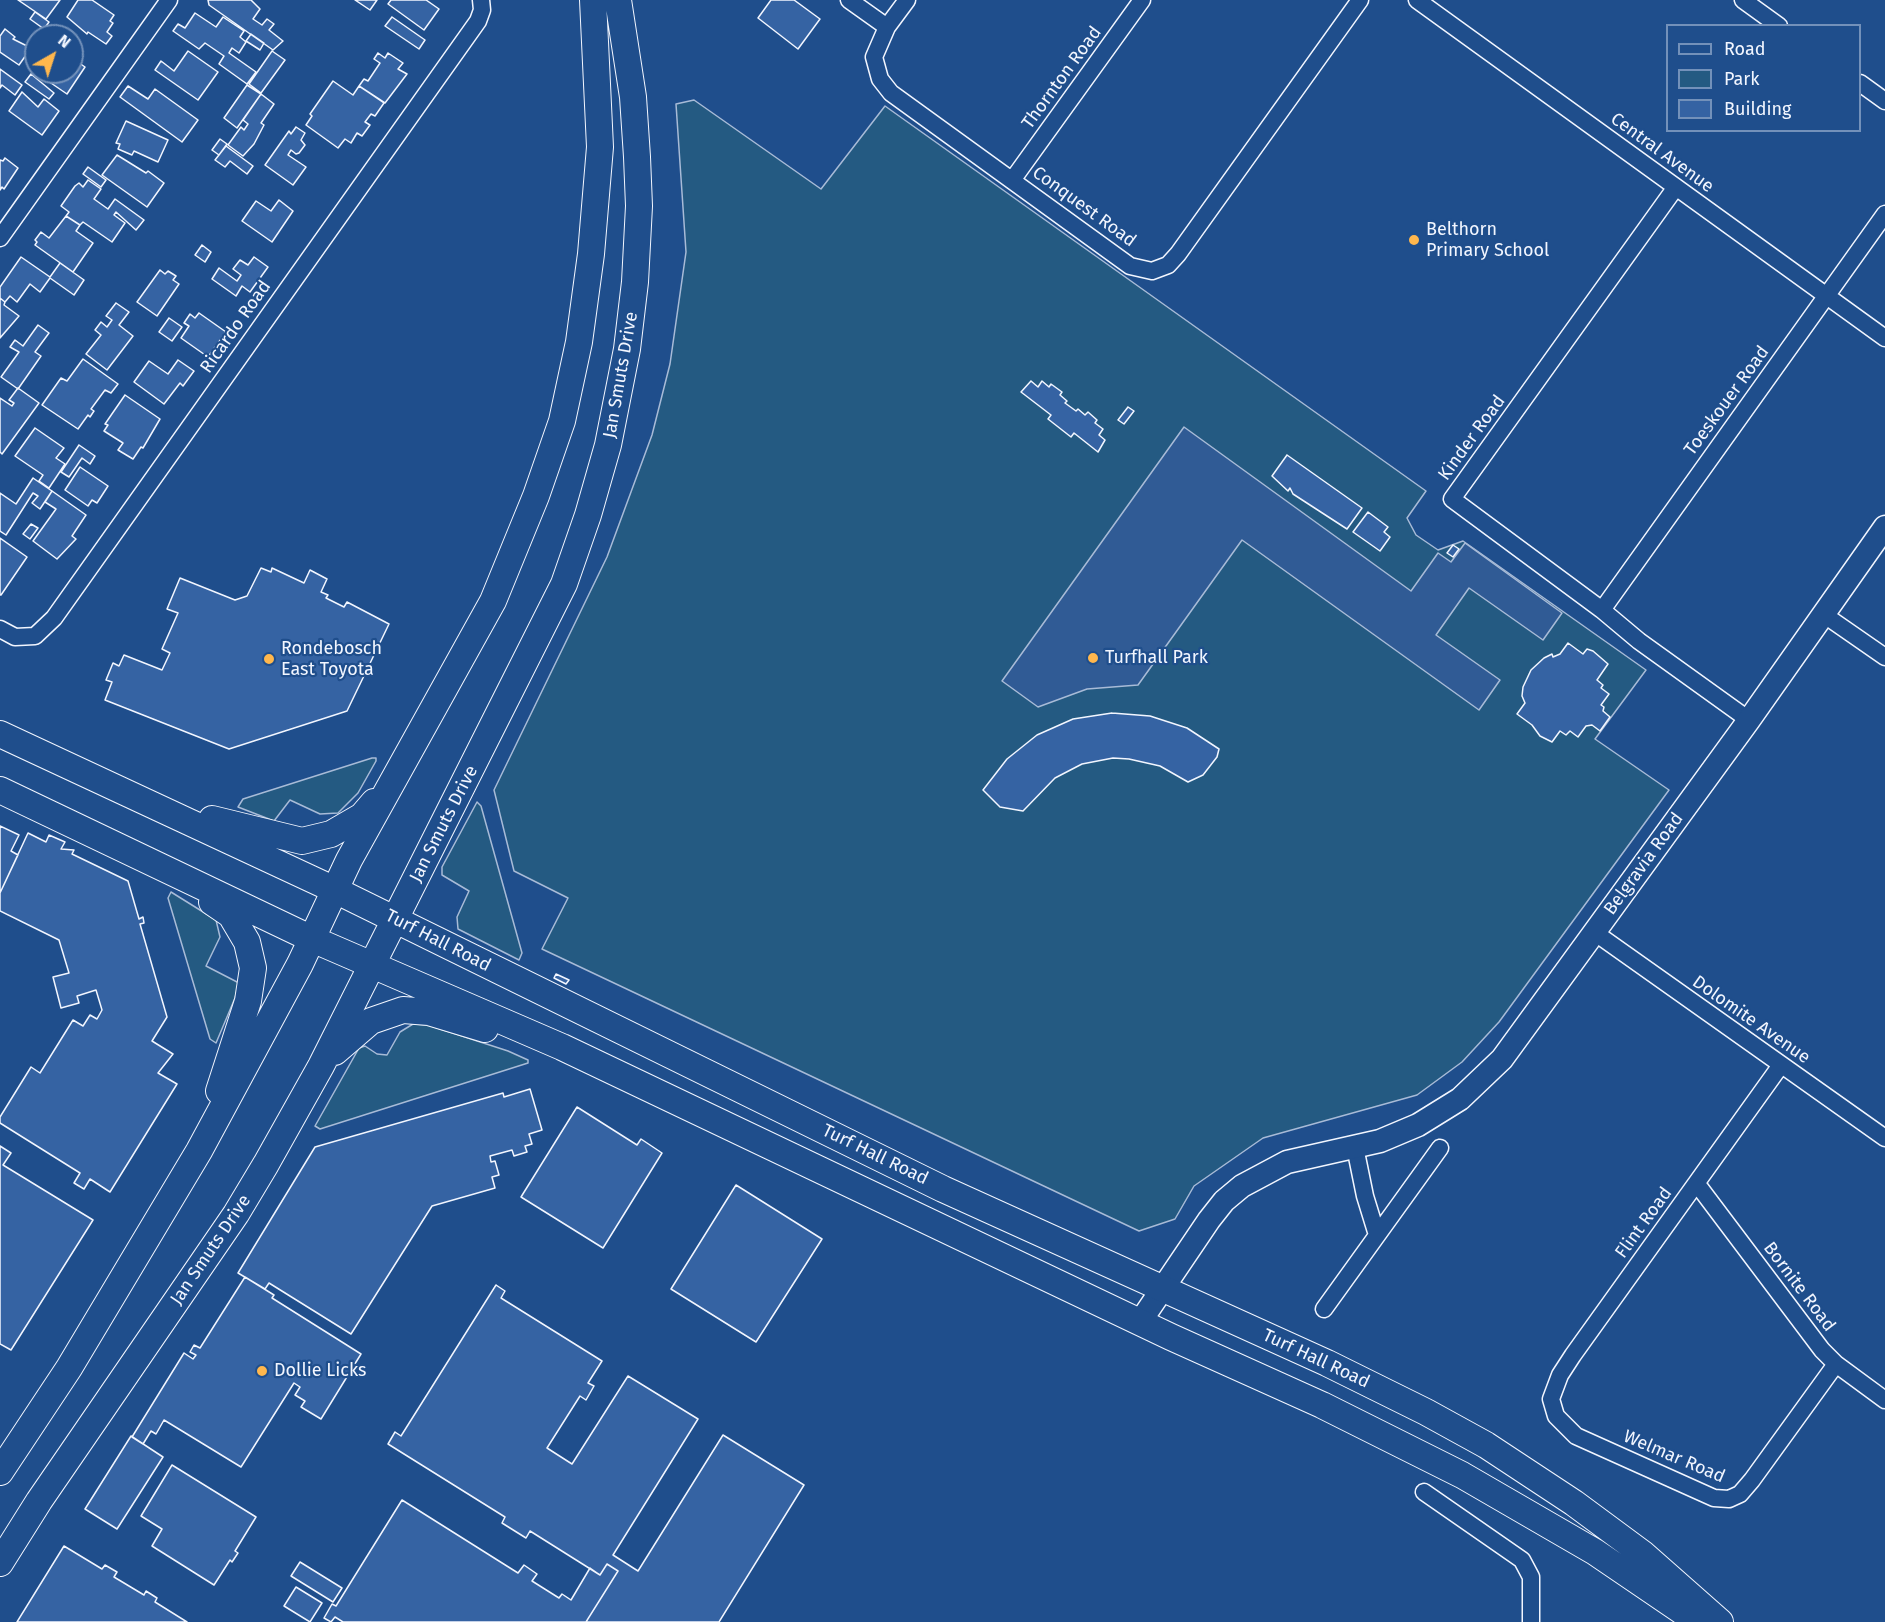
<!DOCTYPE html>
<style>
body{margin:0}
#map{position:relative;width:1885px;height:1622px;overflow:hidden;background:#1f4e8c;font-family:"Fira Sans",sans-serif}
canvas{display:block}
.legend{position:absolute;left:1666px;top:24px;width:195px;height:108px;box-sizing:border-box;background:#1f4e8c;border:2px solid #7391ba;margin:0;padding:8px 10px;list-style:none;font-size:18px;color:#f2f6ff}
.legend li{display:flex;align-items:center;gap:12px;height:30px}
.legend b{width:30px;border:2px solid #7391ba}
.north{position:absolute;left:24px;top:24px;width:60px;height:60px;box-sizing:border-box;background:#1f4e8c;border:2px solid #7391ba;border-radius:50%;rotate:39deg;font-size:16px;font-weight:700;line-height:24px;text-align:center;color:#f2f6ff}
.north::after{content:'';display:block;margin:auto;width:21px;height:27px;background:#ffb74d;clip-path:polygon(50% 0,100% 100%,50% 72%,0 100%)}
</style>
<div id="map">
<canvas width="1885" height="1622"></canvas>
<ul class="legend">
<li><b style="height:8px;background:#1f4e8c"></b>Road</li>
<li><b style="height:16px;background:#245a82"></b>Park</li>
<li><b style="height:16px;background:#3563a3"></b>Building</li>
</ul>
<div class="north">N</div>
</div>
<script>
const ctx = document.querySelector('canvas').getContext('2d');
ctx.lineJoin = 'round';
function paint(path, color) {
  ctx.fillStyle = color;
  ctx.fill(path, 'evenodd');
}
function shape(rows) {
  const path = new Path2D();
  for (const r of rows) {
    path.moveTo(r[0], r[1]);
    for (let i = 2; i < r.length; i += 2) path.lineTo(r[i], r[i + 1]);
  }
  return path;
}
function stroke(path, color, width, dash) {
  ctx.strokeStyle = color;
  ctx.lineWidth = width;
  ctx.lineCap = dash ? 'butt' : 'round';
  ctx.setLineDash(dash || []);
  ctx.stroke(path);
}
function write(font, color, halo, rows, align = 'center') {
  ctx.font = font + ' "Fira Sans",sans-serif';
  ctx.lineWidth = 4.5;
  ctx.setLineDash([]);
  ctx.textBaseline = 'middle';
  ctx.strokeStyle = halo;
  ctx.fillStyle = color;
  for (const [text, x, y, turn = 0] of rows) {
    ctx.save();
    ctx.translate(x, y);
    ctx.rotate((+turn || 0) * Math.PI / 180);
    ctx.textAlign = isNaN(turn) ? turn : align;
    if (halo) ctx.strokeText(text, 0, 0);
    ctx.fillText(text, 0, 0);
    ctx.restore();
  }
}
const green = shape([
 [694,100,821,189,885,106,1426,491,1407,518,1416,535,1438,550,1463,541,1646,670,1595,739,1669,790,1499,1022,1462,1062,1417,1095,1263,1138,1194,1186,1175,1219,1139,1231,542,949,568,898,514,871,494,790,607,557,652,435,670,364,686,252,676,104,694,100],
 [372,758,376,758,376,761,358,793,338,813,320,814,290,800,274,821,238,807,243,799,372,758],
 [477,802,481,806,522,953,519,960,458,929,457,917,469,891,442,875,442,867,477,802],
 [171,892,216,920,220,937,206,966,239,983,235,998,216,1043,210,1039,168,898,171,892],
 [413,1024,428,1025,508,1051,528,1060,528,1063,320,1129,315,1126,359,1048,365,1046,377,1054,387,1055,400,1032,413,1024]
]);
const parking = shape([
 [1184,427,1411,591,1438,553,1451,562,1465,543,1562,613,1543,640,1469,588,1436,635,1500,680,1479,710,1242,540,1138,685,1087,689,1038,707,1002,681,1184,427]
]);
const building = shape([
 [18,0,60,0,46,19,18,0],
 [78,0,92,0,114,15,110,21,113,23,107,32,112,36,106,44,88,32,87,34,67,17,78,0],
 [208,0,251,0,260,9,253,19,262,25,267,19,274,24,269,30,283,41,273,50,209,5,208,0],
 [355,0,377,0,370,10,355,0],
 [391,0,426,0,439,9,424,30,388,4,391,0],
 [771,0,794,0,820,19,798,49,758,18,771,0],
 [35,12,49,22,44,29,30,19,35,12],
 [195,13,216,27,223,17,244,31,240,37,246,42,239,53,232,48,229,53,256,72,247,84,219,64,224,56,205,43,199,49,173,31,178,24,185,28,195,13],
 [392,17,425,40,419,49,385,26,392,17],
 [5,29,15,37,13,39,31,48,19,65,0,52,0,36,5,29],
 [251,34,264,43,260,50,246,41,251,34],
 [188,51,218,72,198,100,155,70,161,61,174,71,188,51],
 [272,51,285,60,261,93,249,84,272,51],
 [378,53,385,58,388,53,403,63,398,69,407,74,385,103,359,86,364,79,368,81,380,63,374,59,378,53],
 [72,58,85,67,67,94,48,81,55,72,72,72,72,58],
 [0,69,22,85,15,95,2,85,0,88,0,69],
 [31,74,54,93,49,99,25,82,31,74],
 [333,81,353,95,359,86,384,103,375,116,371,114,365,122,370,125,362,136,357,133,351,143,345,139,338,148,306,125,312,116,310,114,333,81],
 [247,85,261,94,237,128,224,118,247,85],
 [128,86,148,99,155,89,198,120,182,142,120,97,128,86],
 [22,92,38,107,44,99,59,111,42,135,9,111,22,92],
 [261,94,274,104,261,123,264,125,254,144,243,156,228,145,241,127,244,130,248,124,243,120,261,94],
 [126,121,168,140,158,162,134,151,132,155,118,149,120,144,116,143,126,121],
 [296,127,305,133,301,140,305,145,299,153,296,154,291,150,288,155,306,167,293,185,265,165,289,131,291,134,296,127],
 [220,139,227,144,219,155,212,150,220,139],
 [226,146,253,166,247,174,230,161,225,167,215,160,226,146],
 [117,155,146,173,148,171,164,183,147,207,102,175,117,155],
 [5,158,18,168,4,189,2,187,0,190,0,160,3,161,5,158],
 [88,167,106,180,101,187,83,174,88,167],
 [88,180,101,189,94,199,108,209,115,199,144,220,136,230,116,212,114,215,125,223,112,242,83,222,80,225,66,216,69,212,61,206,75,186,79,183,83,187,88,180],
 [279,200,293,211,272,242,242,221,256,201,271,211,279,200],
 [66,216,80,225,76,231,93,243,73,272,35,245,37,242,35,240,41,232,49,238,66,216],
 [202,245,211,252,205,262,195,255,202,245],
 [21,257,50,277,60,263,84,280,74,295,50,278,40,292,30,284,17,302,10,296,5,302,0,298,0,287,21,257],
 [254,257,268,267,250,292,242,286,236,296,212,279,219,268,237,281,241,275,233,269,240,260,248,265,254,257],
 [160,270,165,274,168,271,176,276,173,280,179,284,157,316,137,302,160,270],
 [0,298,5,302,4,305,19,316,0,338,0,298],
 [116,303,129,312,119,325,133,336,107,370,86,354,101,335,95,330,101,322,107,327,112,320,106,316,116,303],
 [199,313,226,332,208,357,181,338,189,326,184,323,190,314,195,318,199,313],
 [169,318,182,327,172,341,159,332,169,318],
 [38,325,49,333,35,352,41,356,18,389,1,377,19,352,10,347,15,340,23,346,38,325],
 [83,359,118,384,111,393,105,390,91,409,94,411,90,417,88,415,78,429,42,405,61,378,67,381,83,359],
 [178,360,194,371,183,386,180,383,164,404,134,382,149,361,168,374,178,360],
 [1031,381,1038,387,1042,381,1049,387,1051,384,1062,392,1060,395,1067,401,1065,403,1076,411,1078,409,1085,415,1088,412,1097,420,1095,423,1103,429,1099,435,1105,440,1098,452,1074,433,1071,437,1048,419,1051,415,1021,392,1031,381],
 [18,388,39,403,2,454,0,452,0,398,12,406,14,403,9,400,18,388],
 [125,395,160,419,143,448,141,447,133,459,118,450,123,443,104,431,108,425,105,424,125,395],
 [1128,407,1134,411,1124,424,1118,420,1128,407],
 [35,428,64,448,56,458,65,464,49,488,39,481,43,475,15,456,35,428],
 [79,445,95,456,90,464,82,458,69,477,61,472,79,445],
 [1287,455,1362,508,1347,529,1293,494,1290,488,1288,491,1272,476,1287,455],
 [80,467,108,486,97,503,92,500,88,506,65,490,80,467],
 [33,478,52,491,40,509,32,503,38,496,33,493,6,535,0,531,0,493,16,504,33,478],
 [52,491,86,515,72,536,76,539,57,559,33,541,56,509,45,502,52,491],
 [1368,512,1388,527,1384,532,1390,537,1380,551,1353,532,1368,512],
 [31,524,38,528,30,539,23,534,31,524],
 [0,538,27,557,1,595,0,595,0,538],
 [1453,545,1459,549,1453,557,1447,553,1453,545],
 [261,568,271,572,272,568,304,583,310,570,327,579,321,592,328,595,326,598,344,607,347,602,389,624,347,711,229,749,105,700,112,682,106,680,113,663,119,666,124,655,162,670,170,653,162,649,178,613,167,609,180,578,235,600,247,596,261,568],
 [1568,643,1583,654,1587,649,1593,651,1608,664,1597,680,1603,685,1601,688,1609,694,1601,705,1604,707,1603,711,1610,717,1600,731,1592,725,1586,726,1578,737,1570,731,1566,735,1560,731,1552,742,1540,736,1532,725,1517,714,1525,703,1522,696,1523,687,1531,670,1544,658,1552,654,1553,657,1560,654,1568,643],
 [1112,713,1150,716,1187,728,1219,749,1217,757,1203,775,1188,782,1160,766,1129,759,1113,758,1082,764,1055,778,1023,811,1000,807,983,790,1007,759,1037,735,1073,719,1112,713],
 [0,826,19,835,11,851,18,855,0,893,0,826],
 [28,833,46,842,49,835,65,842,61,849,74,850,72,854,128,881,139,919,143,917,144,923,140,924,167,1017,152,1041,173,1054,158,1073,177,1084,110,1192,90,1179,84,1189,74,1183,80,1173,0,1123,0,1117,31,1067,40,1073,73,1020,83,1026,90,1015,97,1019,102,1010,96,990,77,996,79,1003,61,1008,53,977,69,973,59,940,0,911,0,893,28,833],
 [556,974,569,980,566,984,554,978,556,974],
 [530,1089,542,1130,529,1134,532,1144,525,1146,527,1152,514,1156,512,1150,490,1156,491,1162,495,1161,499,1175,492,1177,495,1188,432,1206,351,1334,269,1283,265,1289,238,1273,315,1147,503,1093,504,1097,530,1089],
 [577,1107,637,1145,641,1139,662,1153,603,1248,521,1197,577,1107],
 [0,1146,11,1153,3,1165,93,1220,11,1350,0,1344,0,1146],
 [736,1185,822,1239,756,1342,671,1289,736,1185],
 [245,1277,274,1295,272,1298,361,1354,321,1419,301,1407,305,1401,295,1395,300,1387,294,1383,241,1467,164,1420,156,1434,151,1431,143,1444,132,1437,184,1353,193,1359,196,1355,190,1352,194,1345,200,1348,245,1277],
 [496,1285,505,1291,501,1298,602,1361,588,1383,594,1386,586,1400,580,1396,547,1448,572,1464,628,1376,698,1419,613,1555,638,1571,723,1435,804,1485,719,1622,586,1622,618,1571,607,1564,600,1575,530,1531,526,1538,502,1523,505,1517,388,1444,395,1432,401,1436,496,1285],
 [131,1436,163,1457,117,1529,85,1509,131,1436],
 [172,1465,256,1517,235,1551,238,1553,232,1562,230,1560,214,1585,152,1546,162,1529,141,1516,172,1465],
 [402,1500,518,1573,524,1565,537,1574,532,1581,559,1598,562,1594,571,1600,590,1568,600,1575,607,1564,618,1571,586,1622,343,1622,335,1617,331,1622,324,1618,332,1604,336,1606,402,1500],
 [64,1546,102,1569,105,1565,117,1572,114,1577,144,1595,146,1591,157,1598,155,1602,187,1622,17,1622,64,1546],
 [300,1562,342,1588,333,1602,291,1576,300,1562],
 [296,1587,322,1603,310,1622,284,1606,296,1587]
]);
const street = shape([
 [849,0,887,27],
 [907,0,887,27,874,57,880,79,891,93,1130,266,1152,271,1168,265,1178,254,1360,0],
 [1417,0,1885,338],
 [1743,0,1779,26],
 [1860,83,1885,101],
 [1013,179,1142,0],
 [1676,187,1452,499,1602,610,1639,641,1749,720],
 [0,238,169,0],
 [1602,610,1885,214],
 [1823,614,1885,657],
 [0,629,15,637,35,636,54,618,478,21,482,10,481,0],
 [1594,932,1885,1138],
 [1781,1065,1573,1355,1560,1375,1551,1399,1556,1416,1576,1436,1714,1498,1729,1499,1740,1494,1752,1480,1836,1364],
 [1355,1147,1365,1196,1377,1235],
 [1697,1184,1822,1350,1836,1364,1885,1400],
 [1324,1309,1440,1148],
 [1424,1492,1522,1560,1531,1577,1531,1622]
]);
const secondary = shape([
 [1140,1322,1209,1220,1224,1201,1242,1186,1287,1162,1380,1141,1418,1125,1460,1099,1502,1059,1749,720,1885,527]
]);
const primary = shape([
 [0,734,335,890,943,1189,1327,1363,1426,1412,1486,1445,1574,1503,1643,1554,1720,1622],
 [0,790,312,939,562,1047,1171,1337,1322,1405,1462,1475,1595,1552,1698,1622],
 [212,819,302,841,331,834,362,816,374,802],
 [212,902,231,915,247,942,253,968,248,1001,219,1091],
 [335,1052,371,1021,403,1010,429,1012,485,1029],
 [0,1472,69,1368,199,1151,300,964,349,860,493,601,536,496,562,421,579,342,591,254,600,147,593,0],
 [0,1563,39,1501,236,1214,266,1164,321,1066,564,584,588,515,608,445,627,349,635,282,639,206,637,157,633,97,618,0]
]);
const markers = [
 [1414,240,6,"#ffb74d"],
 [1093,658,6,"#ffb74d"],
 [269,659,6,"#ffb74d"],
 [262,1371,6,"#ffb74d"]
];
const streetNames = [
 ["Thornton Road",1062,78,-54],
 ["Central Avenue",1662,153,36],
 ["Conquest Road",1084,207,36],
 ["Ricardo Road",236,327,-55],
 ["Jan Smuts Drive",621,375,-80],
 ["Toeskouer Road",1727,401,-54],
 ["Kinder Road",1472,438,-54],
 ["Jan Smuts Drive",444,824,-63],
 ["Belgravia Road",1644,864,-54],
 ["Turf Hall Road",438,941,27],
 ["Dolomite Avenue",1751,1020,35],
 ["Turf Hall Road",875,1155,26],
 ["Flint Road",1644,1223,-54],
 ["Jan Smuts Drive",211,1250,-56],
 ["Bornite Road",1799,1287,53],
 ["Turf Hall Road",1316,1359,25],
 ["Welmar Road",1674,1457,23]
];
const poiNames = [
 ["Belthorn",1426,230],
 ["Primary School",1426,251],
 ["Rondebosch",281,649],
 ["East Toyota",281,670],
 ["Turfhall Park",1105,658],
 ["Dollie Licks",274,1371]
];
paint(green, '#245a82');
stroke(green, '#a8bbd7', 1.5);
paint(parking, '#305b95');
stroke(parking, '#a8bbd7', 1.5);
paint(building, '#3563a3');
stroke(building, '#f2f6ff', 1.5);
stroke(street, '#f2f6ff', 19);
stroke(secondary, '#f2f6ff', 25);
stroke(primary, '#f2f6ff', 28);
stroke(street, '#1f4e8c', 16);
stroke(secondary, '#1f4e8c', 22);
stroke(primary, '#1f4e8c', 26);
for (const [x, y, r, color] of markers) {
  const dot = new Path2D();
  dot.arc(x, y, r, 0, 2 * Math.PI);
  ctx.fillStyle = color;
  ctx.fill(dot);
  stroke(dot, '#1f4e8c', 2);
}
write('18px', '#f2f6ff', '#1f4e8c', streetNames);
write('18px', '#f2f6ff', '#1f4e8c', poiNames, 'left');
</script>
